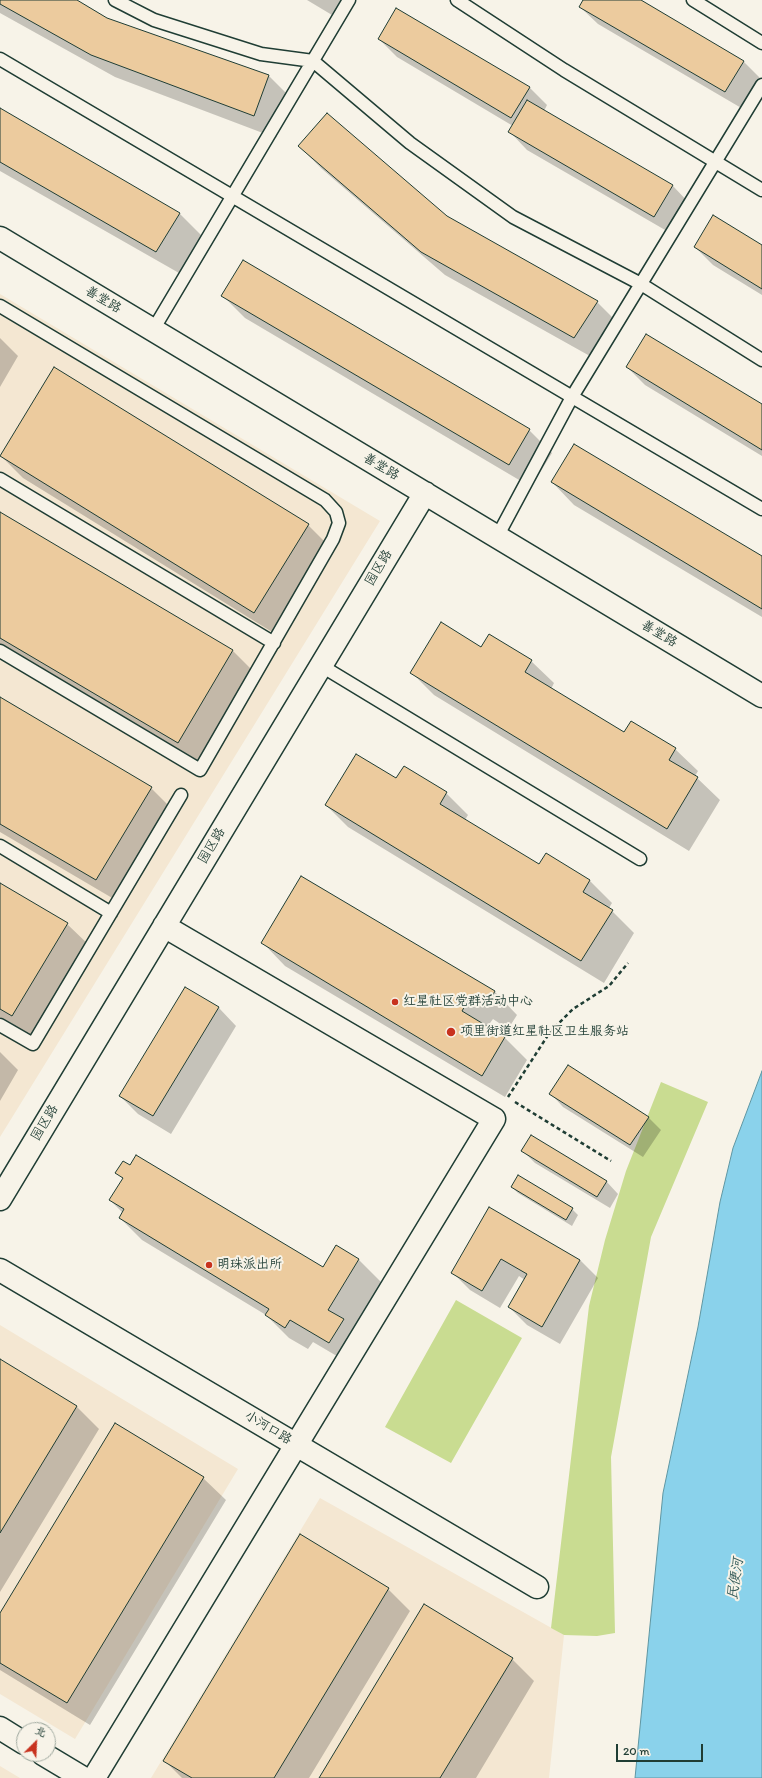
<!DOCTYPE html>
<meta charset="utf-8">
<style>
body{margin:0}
#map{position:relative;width:762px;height:1778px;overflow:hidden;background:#f7f3e8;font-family:Itim,"LXGW WenKai TC",sans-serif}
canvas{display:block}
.north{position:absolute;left:16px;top:1722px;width:40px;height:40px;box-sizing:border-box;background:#f7f3e8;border:1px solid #a1aaa0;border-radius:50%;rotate:24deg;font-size:11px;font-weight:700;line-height:16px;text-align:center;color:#1f3d34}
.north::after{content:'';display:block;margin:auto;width:14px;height:18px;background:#c8321e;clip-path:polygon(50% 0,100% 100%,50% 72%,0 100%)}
.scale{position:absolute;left:616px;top:1744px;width:87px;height:18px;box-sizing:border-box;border:2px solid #1f3d34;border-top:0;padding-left:5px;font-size:12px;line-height:14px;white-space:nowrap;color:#1f3d34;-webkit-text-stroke:3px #f7f3e8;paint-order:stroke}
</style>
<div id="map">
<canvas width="762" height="1778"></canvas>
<div class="north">北</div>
<div class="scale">20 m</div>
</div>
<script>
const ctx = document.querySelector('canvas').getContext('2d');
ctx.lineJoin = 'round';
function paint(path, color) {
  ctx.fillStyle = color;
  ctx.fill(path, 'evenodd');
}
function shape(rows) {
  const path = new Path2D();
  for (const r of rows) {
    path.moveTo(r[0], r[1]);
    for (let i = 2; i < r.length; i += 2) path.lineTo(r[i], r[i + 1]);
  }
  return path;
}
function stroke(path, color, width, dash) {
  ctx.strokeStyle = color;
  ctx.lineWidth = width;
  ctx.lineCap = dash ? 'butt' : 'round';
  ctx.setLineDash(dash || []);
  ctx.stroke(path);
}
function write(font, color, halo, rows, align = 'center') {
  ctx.font = font + ' Itim,"LXGW WenKai TC",sans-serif';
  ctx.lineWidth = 4;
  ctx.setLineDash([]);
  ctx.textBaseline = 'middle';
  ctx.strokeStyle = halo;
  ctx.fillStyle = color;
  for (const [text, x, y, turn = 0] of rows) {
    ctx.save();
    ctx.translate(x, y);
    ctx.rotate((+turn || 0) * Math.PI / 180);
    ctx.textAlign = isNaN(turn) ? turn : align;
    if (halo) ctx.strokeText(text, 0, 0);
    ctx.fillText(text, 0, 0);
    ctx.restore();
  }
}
const built = shape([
 [0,294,380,521,0,1137],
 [0,1325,238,1469,75,1739,0,1694],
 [320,1498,564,1635,549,1778,151,1778],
 [0,1766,20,1778,0,1778]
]);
const green = shape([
 [661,1082,708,1102,651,1237,611,1457,615,1633,597,1636,564,1635,551,1628,589,1306,605,1240,626,1171],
 [456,1300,522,1338,451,1463,385,1427]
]);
const water = shape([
 [762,1071,762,1778,635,1778,663,1493,698,1327,720,1202,733,1148,762,1071]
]);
const shadow = shape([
 [0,0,75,0,107,19,269,76,291,98,276,138,115,77,0,13],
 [307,0,347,0,337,18],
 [582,0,639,0,743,61,761,79,743,109,598,24,580,7,584,1],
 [379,39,529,87,547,105,544,111,673,186,690,204,672,234,527,150,510,132,513,126,397,57],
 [0,109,180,214,202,236,179,273,0,171],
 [299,146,446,217,597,302,619,324,597,360,445,275,322,169],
 [762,246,762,295,713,265,695,247],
 [223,296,529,430,552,453,531,487,245,318],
 [0,338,18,356,0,387],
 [627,367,762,405,762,456,645,385],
 [54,369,308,525,331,548,277,635,23,478,1,456],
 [552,482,762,557,762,617,574,505],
 [0,513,233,651,255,673,200,765,0,646],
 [482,648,531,661,554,683,551,689,625,734,675,749,698,771,695,776,720,800,689,851,434,695,412,673],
 [0,698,151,788,173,810,119,902,0,832],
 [396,780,446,793,468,815,465,820,539,865,546,854,590,881,612,903,609,908,634,933,604,983,348,827,326,805],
 [302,877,495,992,517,1015,508,1029,493,1019,487,1027,505,1038,527,1060,505,1097,285,966,263,943],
 [0,884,67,924,90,946,35,1038,0,1017],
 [186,988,219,1008,236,1026,171,1134,138,1114,120,1096],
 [0,1052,18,1070,0,1101],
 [551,1094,648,1117,661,1130,643,1157,563,1107],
 [523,1151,606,1181,618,1194,610,1208,535,1163],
 [117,1173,323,1268,336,1246,359,1260,381,1282,353,1329,366,1342,352,1365,313,1342,308,1349,289,1338,266,1315,142,1240,120,1218,123,1213,110,1200,123,1179],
 [512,1187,572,1209,578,1215,572,1226,518,1193],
 [489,1208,580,1260,598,1278,560,1344,527,1325,509,1307,525,1280,519,1276,500,1308,470,1290,452,1272],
 [0,1360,76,1406,99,1429,0,1592],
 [203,1478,226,1500,90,1725,0,1670,0,1615],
 [388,1589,410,1611,309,1778,182,1778,164,1760],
 [512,1659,534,1681,476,1778,320,1778]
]);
const building = shape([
 [0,0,77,0,107,18,269,75,254,116,91,55,0,4,0,0],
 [583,0,641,0,744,61,725,92,579,7,583,0],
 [396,8,530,87,511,118,378,39,396,8],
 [527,100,673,185,654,217,508,132,527,100],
 [0,108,180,213,156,252,0,162,0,108],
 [327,113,447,216,598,301,574,338,421,252,298,146,327,113],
 [713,215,762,245,762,289,694,247,713,215],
 [243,260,530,429,509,465,221,296,243,260],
 [646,334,762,404,762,450,626,367,646,334],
 [54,367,309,524,254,613,0,456,54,367],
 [574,444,762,556,762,609,551,482,574,444],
 [0,512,233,650,178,743,0,638,0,512],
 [441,622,481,647,489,634,532,660,525,672,624,732,631,721,676,748,669,760,698,777,667,829,410,673,441,622],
 [0,697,152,787,96,880,0,824,0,697],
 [356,754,396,778,404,766,447,792,440,804,539,864,546,853,590,880,583,892,613,910,581,961,325,805,356,754],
 [301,876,495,991,486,1007,470,997,462,1011,505,1037,482,1076,261,943,301,876],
 [0,883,68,923,12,1016,0,1009,0,883],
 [185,987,219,1007,153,1116,119,1096,185,987],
 [568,1065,649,1117,630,1145,549,1094,568,1065],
 [531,1135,607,1181,597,1197,521,1151,531,1135],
 [136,1155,323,1267,336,1245,359,1259,328,1310,344,1319,329,1343,290,1320,285,1328,265,1315,269,1309,119,1218,124,1209,109,1200,123,1178,115,1173,123,1161,130,1165,136,1155],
 [518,1175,573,1208,566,1220,511,1187,518,1175],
 [489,1207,580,1260,542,1327,508,1307,527,1274,501,1259,482,1291,451,1273,489,1207],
 [0,1359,77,1406,0,1533,0,1359],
 [115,1423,204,1477,67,1703,0,1663,0,1613,115,1423],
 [300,1534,389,1588,274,1778,192,1778,163,1761,300,1534],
 [424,1604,513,1658,440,1778,319,1778,424,1604]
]);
const path = shape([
 [508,1097,550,1032,573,1009,609,986,628,963],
 [515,1102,611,1161]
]);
const service = shape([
 [115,0,154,20,261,54,313,61,410,143,513,217,641,284,762,360],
 [457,0,564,70,762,190],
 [693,0,762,43],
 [0,59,762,509],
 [0,306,325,500,336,512,339,523,333,539,200,770,0,651],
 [153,330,349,0],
 [0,479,274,643],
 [497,537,572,397,762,85],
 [320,665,640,859],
 [0,846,111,913],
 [0,1025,33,1044,181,795]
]);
const minor = shape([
 [0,238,762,696],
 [0,1199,425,493],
 [0,1728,24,1743],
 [43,1754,83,1778],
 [94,1778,494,1119,164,926]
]);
const tertiary = shape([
 [0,1270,537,1587]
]);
const markers = [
 [395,1002,4,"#c8321e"],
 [451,1032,5,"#c8321e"],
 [209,1265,4,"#c8321e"]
];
const streetNames = [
 ["善堂路",103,300,31],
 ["善堂路",381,467,31],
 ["园区路",379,568,-59],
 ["善堂路",659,634,31],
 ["园区路",212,846,-59],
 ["园区路",45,1123,-59],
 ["小河口路",268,1428,31]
];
const poiNames = [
 ["红星社区党群活动中心",403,1002],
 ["项里街道红星社区卫生服务站",460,1032],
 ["明珠派出所",217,1265]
];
const waterNames = [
 ["民便河",736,1579,-82]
];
paint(built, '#f4e7d2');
paint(green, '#c9dc91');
paint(water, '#8ad2eb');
stroke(water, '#5f96a2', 1);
paint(shadow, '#0003');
paint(building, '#eccb9e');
stroke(building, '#1f3d34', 1);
stroke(service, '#1f3d34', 15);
stroke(minor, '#1f3d34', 25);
stroke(tertiary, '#1f3d34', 25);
stroke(path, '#1f3d34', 2.5, [4, 3]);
stroke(service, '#f7f3e8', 12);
stroke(minor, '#f7f3e8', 22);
stroke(tertiary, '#f7f3e8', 22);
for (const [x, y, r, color] of markers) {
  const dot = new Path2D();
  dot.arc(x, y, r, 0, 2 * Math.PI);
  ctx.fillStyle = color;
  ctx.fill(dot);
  stroke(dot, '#f7f3e8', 1.5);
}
write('13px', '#1f3d34', '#f7f3e8', streetNames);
write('13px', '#1f3d34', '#f7f3e8', poiNames, 'left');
write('italic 14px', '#345b59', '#f7f3e8', waterNames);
</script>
